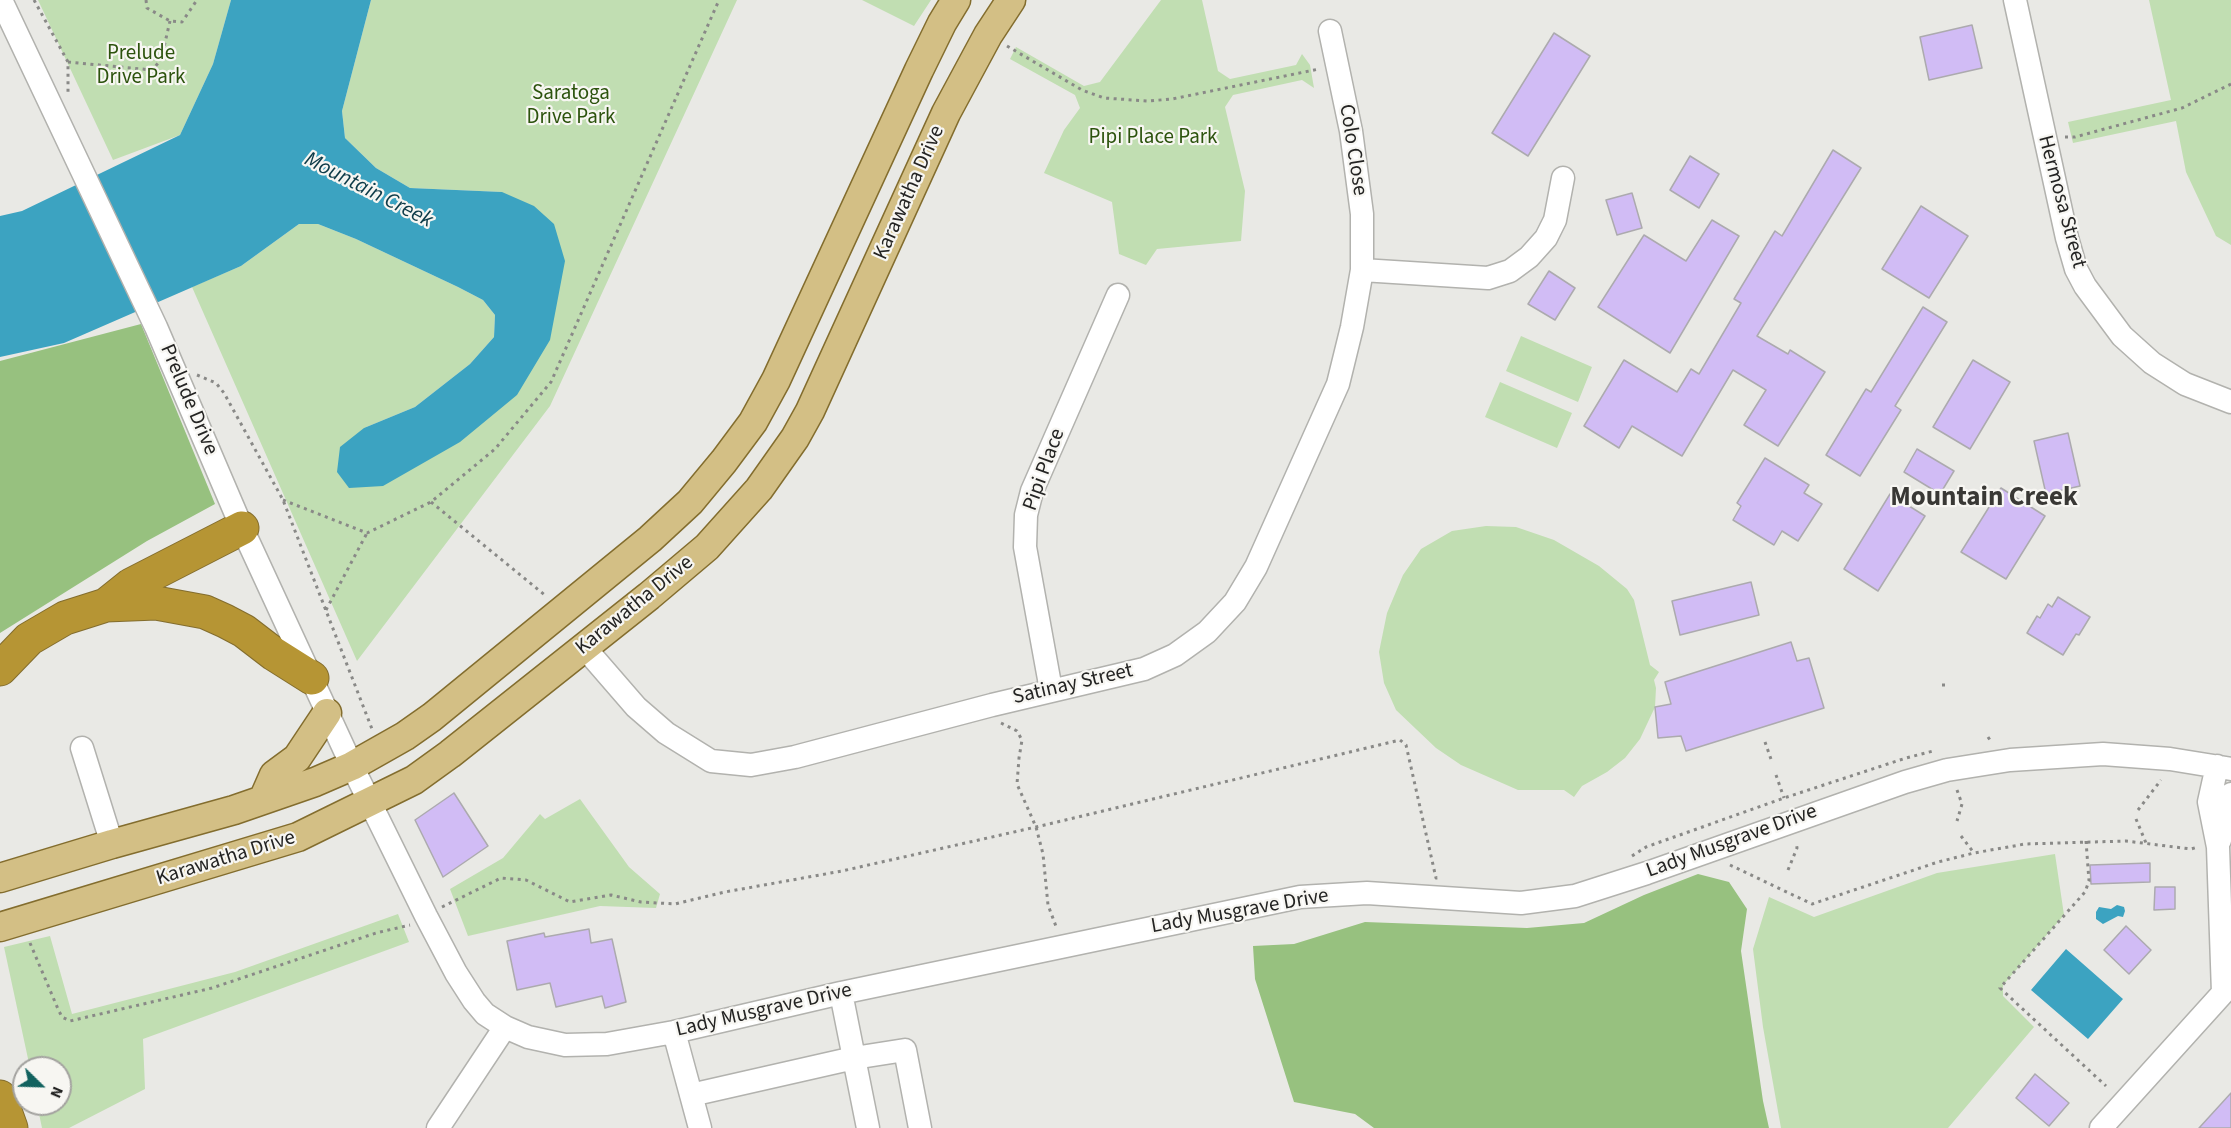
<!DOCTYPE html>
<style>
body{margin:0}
#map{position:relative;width:2231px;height:1128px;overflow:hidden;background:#e9e9e5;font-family:"Source Sans 3",sans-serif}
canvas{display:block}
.north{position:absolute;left:12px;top:1056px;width:60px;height:60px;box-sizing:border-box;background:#f7f6f2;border:2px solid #a3a29f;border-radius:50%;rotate:113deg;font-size:16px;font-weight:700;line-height:24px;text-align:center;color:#242423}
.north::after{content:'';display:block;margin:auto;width:21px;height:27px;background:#12625f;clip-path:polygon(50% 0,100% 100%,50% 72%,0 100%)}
</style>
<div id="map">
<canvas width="2231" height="1128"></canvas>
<div class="north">N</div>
</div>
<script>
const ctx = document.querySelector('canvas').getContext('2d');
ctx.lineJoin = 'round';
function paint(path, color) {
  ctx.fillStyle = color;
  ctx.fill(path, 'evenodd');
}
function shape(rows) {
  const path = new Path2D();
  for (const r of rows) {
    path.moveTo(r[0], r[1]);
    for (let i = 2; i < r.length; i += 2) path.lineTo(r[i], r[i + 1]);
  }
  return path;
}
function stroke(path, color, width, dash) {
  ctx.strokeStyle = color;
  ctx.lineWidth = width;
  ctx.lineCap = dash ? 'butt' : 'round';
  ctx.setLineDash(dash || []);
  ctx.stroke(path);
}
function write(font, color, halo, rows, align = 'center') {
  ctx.font = font + ' "Source Sans 3",sans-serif';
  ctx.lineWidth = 4.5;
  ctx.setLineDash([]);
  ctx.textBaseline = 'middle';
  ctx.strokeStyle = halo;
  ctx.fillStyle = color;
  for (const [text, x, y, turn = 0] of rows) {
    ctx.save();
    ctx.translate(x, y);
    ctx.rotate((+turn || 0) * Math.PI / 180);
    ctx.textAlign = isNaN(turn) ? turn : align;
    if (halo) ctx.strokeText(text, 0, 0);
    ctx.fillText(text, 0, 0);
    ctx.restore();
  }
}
const green = shape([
 [38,0,231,0,213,64,180,135,113,160],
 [371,0,737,0,550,406,357,661,192,287,241,266,299,224,318,224,356,239,458,287,483,300,495,315,494,337,470,364,415,407,364,428,517,395,502,192,410,188,376,168,345,138,342,111],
 [862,0,931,0,914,26],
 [1161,0,1202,0,1218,71,1230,79,1296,65,1302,54,1310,65,1314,88,1302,80,1233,95,1225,107,1245,191,1241,241,1157,249,1146,265,1119,254,1112,202,1044,173,1064,130,1080,108,1075,95,1010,59,1016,47,1084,86,1100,82],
 [2149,0,2231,0,2231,245,2216,236,2186,172,2176,121,2073,143,2068,122,2171,100],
 [1521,336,1592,367,1578,402,1506,371],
 [1500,382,1572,413,1557,448,1485,417],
 [1486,526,1516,527,1554,540,1599,566,1627,589,1634,600,1650,665,1659,672,1654,680,1656,688,1655,707,1640,739,1625,758,1607,772,1582,786,1574,797,1564,790,1518,790,1461,765,1436,748,1396,710,1384,683,1379,652,1387,613,1403,575,1421,549,1452,531],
 [580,799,629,867,660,894,656,908,600,906,468,936,450,889,503,858,540,814,545,819],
 [2055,854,2064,915,2003,985,2003,996,2034,1027,1948,1128,1781,1128,1763,1027,1753,949,1769,897,1814,917,1937,873],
 [398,914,409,942,143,1039,145,1089,69,1128,42,1128,37,1104,60,1104,60,1068,30,1068,4,947,50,936,72,1014,235,972]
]);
const forest = shape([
 [141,324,215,504,147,541,0,633,0,361],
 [1698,874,1729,882,1747,909,1741,951,1763,1101,1769,1128,1374,1128,1355,1114,1294,1102,1255,979,1253,946,1294,944,1365,922,1527,928,1584,923,1644,895]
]);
const water = shape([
 [231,0,371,0,342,111,345,138,376,168,410,188,502,192,534,206,554,224,565,261,550,340,517,395,460,442,383,486,349,488,337,472,340,447,364,428,415,407,470,364,494,337,495,315,483,300,458,287,356,239,318,224,299,224,241,266,64,343,0,357,0,216,22,211,180,135,213,64],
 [2117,905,2124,907,2125,911,2123,917,2118,916,2103,924,2096,919,2096,912,2099,907,2111,909],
 [2066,949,2123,999,2088,1039,2031,990]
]);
const building = shape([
 [1972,25,1982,68,1929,80,1920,37,1972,25],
 [1554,33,1590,56,1528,156,1492,133,1554,33],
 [1833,150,1861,168,1757,336,1788,354,1790,350,1825,372,1778,446,1744,425,1766,390,1733,370,1682,456,1632,426,1619,448,1584,426,1624,360,1677,392,1691,369,1699,374,1741,303,1734,299,1775,231,1782,236,1833,150],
 [1690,156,1719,174,1699,208,1670,190,1690,156],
 [1632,193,1642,228,1617,235,1606,200,1632,193],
 [1921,206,1968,236,1929,298,1882,269,1921,206],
 [1712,220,1739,236,1670,353,1598,307,1644,235,1686,261,1712,220],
 [1549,271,1575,288,1555,320,1528,304,1549,271],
 [1923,307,1947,322,1895,406,1901,410,1860,476,1826,455,1866,389,1871,392,1923,307],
 [1973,360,2010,382,1970,449,1933,427,1973,360],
 [2068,433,2080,486,2046,494,2034,441,2068,433],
 [1917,449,1954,471,1940,494,1904,472,1917,449],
 [1765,458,1809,485,1804,493,1822,504,1798,541,1782,531,1774,545,1733,520,1741,506,1737,503,1765,458],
 [2001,488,2045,516,2006,579,1961,552,2001,488],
 [1890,494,1925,516,1878,591,1844,569,1890,494],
 [1751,582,1759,615,1680,635,1672,601,1751,582],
 [2058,597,2090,617,2079,635,2076,634,2063,655,2027,633,2037,616,2040,618,2048,604,2052,607,2058,597],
 [1791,642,1797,661,1809,658,1824,708,1686,751,1681,736,1658,738,1655,707,1671,704,1665,682,1791,642],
 [454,793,488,846,443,877,415,820,454,793],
 [2150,863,2150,882,2091,884,2090,865,2150,863],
 [2155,887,2175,887,2175,909,2154,910,2155,887],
 [2126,926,2151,950,2129,974,2104,950,2126,926],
 [589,929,591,943,612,939,626,1002,605,1008,602,996,556,1007,550,983,517,990,507,941,544,933,545,937,589,929],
 [2035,1074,2069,1103,2049,1126,2016,1098,2035,1074],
 [2231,1093,2231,1128,2199,1128,2231,1093]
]);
const path = shape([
 [34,0,68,62,68,94],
 [146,0,147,8,170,21,182,22,197,0],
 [1007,46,1082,90,1104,98,1148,101,1172,99,1319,69],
 [68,62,152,70,161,60,170,21],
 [2065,137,2075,137,2182,108,2231,84],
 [197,375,216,383,224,393,283,500,372,729],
 [283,500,367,533,431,502,495,449,551,382,719,0],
 [431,502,546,596],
 [326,610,367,533],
 [1942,685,1948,685],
 [1001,723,1017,731,1022,740,1019,758,1017,784,1036,827,1043,854,1048,905,1057,929],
 [1988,737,1990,740],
 [1765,742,1772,762],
 [1776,775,1784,798],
 [1957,790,1962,804,1957,821],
 [2138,810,2161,780],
 [2136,819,2146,843],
 [1961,836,1974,853],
 [2086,841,2089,881,2085,892,2000,988,2106,1086],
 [1632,856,1646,847,1784,798,1906,758,1933,751],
 [1730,865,1812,904,1938,862,1974,853,2025,844,2126,841,2191,849,2198,847],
 [1788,870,1797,848,1796,842],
 [442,907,501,878,526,880,570,902,611,895,641,902,675,904,725,892,842,871,1036,827,1400,740,1406,745,1436,878,1438,878],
 [30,943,58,1009,62,1017,70,1021,212,988,376,933,410,925]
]);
const minor = shape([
 [1,0,156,327,242,528,352,766,426,916,456,973,474,1001,485,1014,505,1027,528,1037,565,1045,607,1044,674,1032,841,993,1300,897,1367,893,1521,903,1575,896,1647,873,1905,782,1947,770,2010,760,2103,754,2170,759,2231,769],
 [2015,0,2067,238,2076,269,2085,286,2122,336,2152,363,2185,384,2231,402],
 [1362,270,1488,278,1510,271,1529,257,1546,238,1555,220,1563,178],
 [584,647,636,707,666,733,711,761,751,765,795,757,992,705,1144,669,1175,655,1207,632,1235,602,1256,567,1338,384,1352,327,1362,270,1362,214,1351,131,1330,31],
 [1051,690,1025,547,1026,515,1032,491,1118,295],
 [82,748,112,844],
 [2220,840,2231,794],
 [841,993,868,1128],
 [674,1032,700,1128],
 [691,1095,854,1058,905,1050,920,1128],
 [438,1128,505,1027],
 [2101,1128,2223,993,2218,847,2209,802,2217,766]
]);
const major = shape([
 [263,800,274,775,297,758,327,713],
 [0,878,112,844,234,810,315,782,352,766,405,736,432,717,650,539,690,502,724,461,753,422,776,380,919,70,942,23,956,0],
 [0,927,298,837,414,780,450,754,649,596,707,547,759,489,795,438,810,411,946,113,988,35,1011,0]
]);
const highway = shape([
 [106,605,131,585,242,528],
 [0,669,29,639,65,618,106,605,156,603,205,612,225,621,244,631,274,654,312,678],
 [0,1097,11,1128]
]);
const parkNames = [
 ["Prelude",141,54],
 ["Drive Park",141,78],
 ["Saratoga",571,94],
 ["Drive Park",571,118],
 ["Pipi Place Park",1153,138]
];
const streetNames = [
 ["Colo Close",1352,150,81],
 ["Karawatha Drive",910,193,-66],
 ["Hermosa Street",2061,202,75],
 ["Prelude Drive",188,400,67],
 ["Pipi Place",1045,470,-70],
 ["Karawatha Drive",635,606,-39],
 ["Satinay Street",1073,685,-13],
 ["Lady Musgrave Drive",1732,842,-20],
 ["Karawatha Drive",226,859,-17],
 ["Lady Musgrave Drive",1240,912,-10],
 ["Lady Musgrave Drive",764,1011,-13]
];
const waterNames = [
 ["Mountain Creek",368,191,27]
];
const districtNames = [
 ["Mountain Creek",1984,499]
];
paint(green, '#c1deb2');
paint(forest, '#97c17f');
paint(water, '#3ca3c1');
paint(building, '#d1bcf5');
stroke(building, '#acaaae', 1.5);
stroke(minor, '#b2b2ae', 25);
stroke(major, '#836d2e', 31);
stroke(highway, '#836d2e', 35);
stroke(path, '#898987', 3, [3, 4.5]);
stroke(minor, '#fff', 22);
stroke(major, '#d3bf85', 28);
stroke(highway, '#b69534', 33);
write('21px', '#2c530d', '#f7f6f2', parkNames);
write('21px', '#242423', '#f7f6f2', streetNames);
write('italic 22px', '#0d3b48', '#f7f6f2', waterNames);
write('bold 27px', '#393835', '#f7f6f2', districtNames);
</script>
